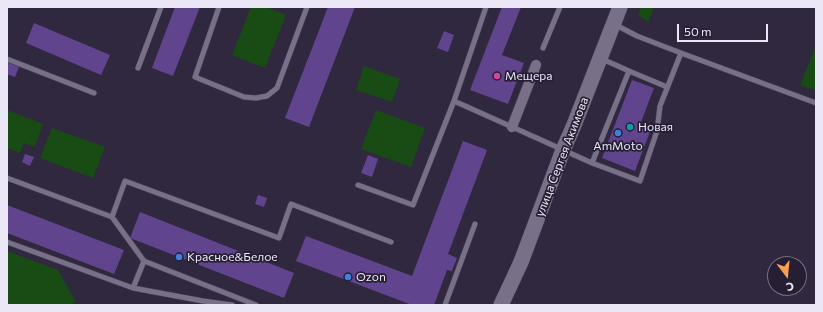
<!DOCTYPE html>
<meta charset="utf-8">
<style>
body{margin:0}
#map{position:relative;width:823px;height:312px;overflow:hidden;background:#30283e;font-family:Commissioner,sans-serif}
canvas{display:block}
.frame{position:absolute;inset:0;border:8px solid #ebe7f6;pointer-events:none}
.north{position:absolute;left:767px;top:256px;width:40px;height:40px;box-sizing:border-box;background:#261f34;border:1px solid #756f82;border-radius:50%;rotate:164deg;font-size:11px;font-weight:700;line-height:16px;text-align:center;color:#ebe7f6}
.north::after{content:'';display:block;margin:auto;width:14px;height:18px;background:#fb9e51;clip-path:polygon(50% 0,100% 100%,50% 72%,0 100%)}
.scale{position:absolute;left:677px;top:24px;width:91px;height:18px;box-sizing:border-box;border:2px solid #ebe7f6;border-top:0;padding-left:5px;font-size:12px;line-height:14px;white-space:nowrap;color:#ebe7f6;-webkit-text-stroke:3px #261f34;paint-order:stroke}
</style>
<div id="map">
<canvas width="823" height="312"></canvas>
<div class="frame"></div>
<div class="north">С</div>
<div class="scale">50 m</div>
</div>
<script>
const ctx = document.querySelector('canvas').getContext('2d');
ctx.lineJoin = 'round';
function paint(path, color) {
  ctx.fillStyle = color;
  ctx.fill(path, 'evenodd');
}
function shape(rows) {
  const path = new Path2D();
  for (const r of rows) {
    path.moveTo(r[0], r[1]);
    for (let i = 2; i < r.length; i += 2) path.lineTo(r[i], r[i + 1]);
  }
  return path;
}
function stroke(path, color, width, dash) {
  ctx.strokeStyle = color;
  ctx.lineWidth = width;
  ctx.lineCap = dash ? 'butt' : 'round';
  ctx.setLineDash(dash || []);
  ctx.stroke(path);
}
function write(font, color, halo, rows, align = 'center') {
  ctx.font = font + ' Commissioner,sans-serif';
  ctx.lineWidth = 3.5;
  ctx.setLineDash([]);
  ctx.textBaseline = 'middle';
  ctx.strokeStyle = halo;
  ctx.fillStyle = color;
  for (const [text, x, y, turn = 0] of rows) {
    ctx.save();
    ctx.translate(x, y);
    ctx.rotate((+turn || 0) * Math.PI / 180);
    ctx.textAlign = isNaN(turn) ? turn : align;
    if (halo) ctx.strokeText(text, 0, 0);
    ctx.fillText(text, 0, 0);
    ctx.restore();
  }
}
const green = shape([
 [251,7,266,7,286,15,265,68,232,55],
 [641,7,654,7,648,22,638,15],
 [816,46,816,90,800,85],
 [364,66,400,79,392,102,356,90],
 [7,110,43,124,35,147,24,143,20,153,7,148],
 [376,110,425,128,411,167,361,149],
 [52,128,105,147,93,178,40,158],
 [7,251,58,270,76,302,68,305,7,305]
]);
const building = shape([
 [175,7,200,7,173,76,152,68],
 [328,7,355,7,309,127,285,118],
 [502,7,521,7,502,55,524,63,508,104,470,90],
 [34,23,110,55,101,75,26,43],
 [444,31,454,35,448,52,437,48],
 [7,62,19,67,15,77,7,74],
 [632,80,654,88,640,125,651,129,635,171,602,158],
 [463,141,487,150,448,254,457,258,452,271,447,270,434,305,412,305,296,261,306,236,412,276],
 [25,154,34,157,30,166,22,162],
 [368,155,378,159,372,177,361,173],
 [258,195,267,198,264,207,255,204],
 [7,205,124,250,114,274,7,233],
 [140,212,294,273,284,298,130,238]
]);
const lane = shape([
 [219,7,195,77,244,97,256,98,267,96,277,88,307,7],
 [486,7,454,101,539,139,592,163],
 [614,24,637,36,681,53,816,103],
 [543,48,560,7],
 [7,59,94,93],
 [602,59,629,71],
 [138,68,161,7],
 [667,87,629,71,592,163,640,181,657,131,660,106,681,53],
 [7,178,112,217,125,181,279,238,291,204,391,242],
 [358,185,413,205,454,101],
 [112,217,144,261],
 [7,242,133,288,203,301,232,305],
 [133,288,144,261,256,305],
 [445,305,475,224]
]);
const street = shape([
 [512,127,536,65]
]);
const secondary = shape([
 [501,305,521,262,563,150,574,125,620,7]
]);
const markers = [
 [497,76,4,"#d1479c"],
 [630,127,4,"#0f9aa8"],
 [618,133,4,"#3f7fe0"],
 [179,257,4,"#3f7fe0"],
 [348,277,4,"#3f7fe0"]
];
const poiNames = [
 ["Мещера",505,76],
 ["Новая",638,127],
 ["AmMoto",618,146,"center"],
 ["Красное&Белое",187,257],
 ["Ozon",356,277]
];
const streetNames = [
 ["улица Сергея Акимова",562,157,-69]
];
paint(green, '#194b15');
paint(building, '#61448e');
stroke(lane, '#4b4457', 6);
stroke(street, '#4b4457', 11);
stroke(secondary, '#4b4457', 16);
stroke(lane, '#787089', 5);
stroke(street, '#787089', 10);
stroke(secondary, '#787089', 15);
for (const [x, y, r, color] of markers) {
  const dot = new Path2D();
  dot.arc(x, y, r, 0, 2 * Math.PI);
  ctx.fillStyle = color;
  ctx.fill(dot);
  stroke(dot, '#261f34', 1.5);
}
write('12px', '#ebe7f6', '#261f34', poiNames, 'left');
write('12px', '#ebe7f6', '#261f34', streetNames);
</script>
